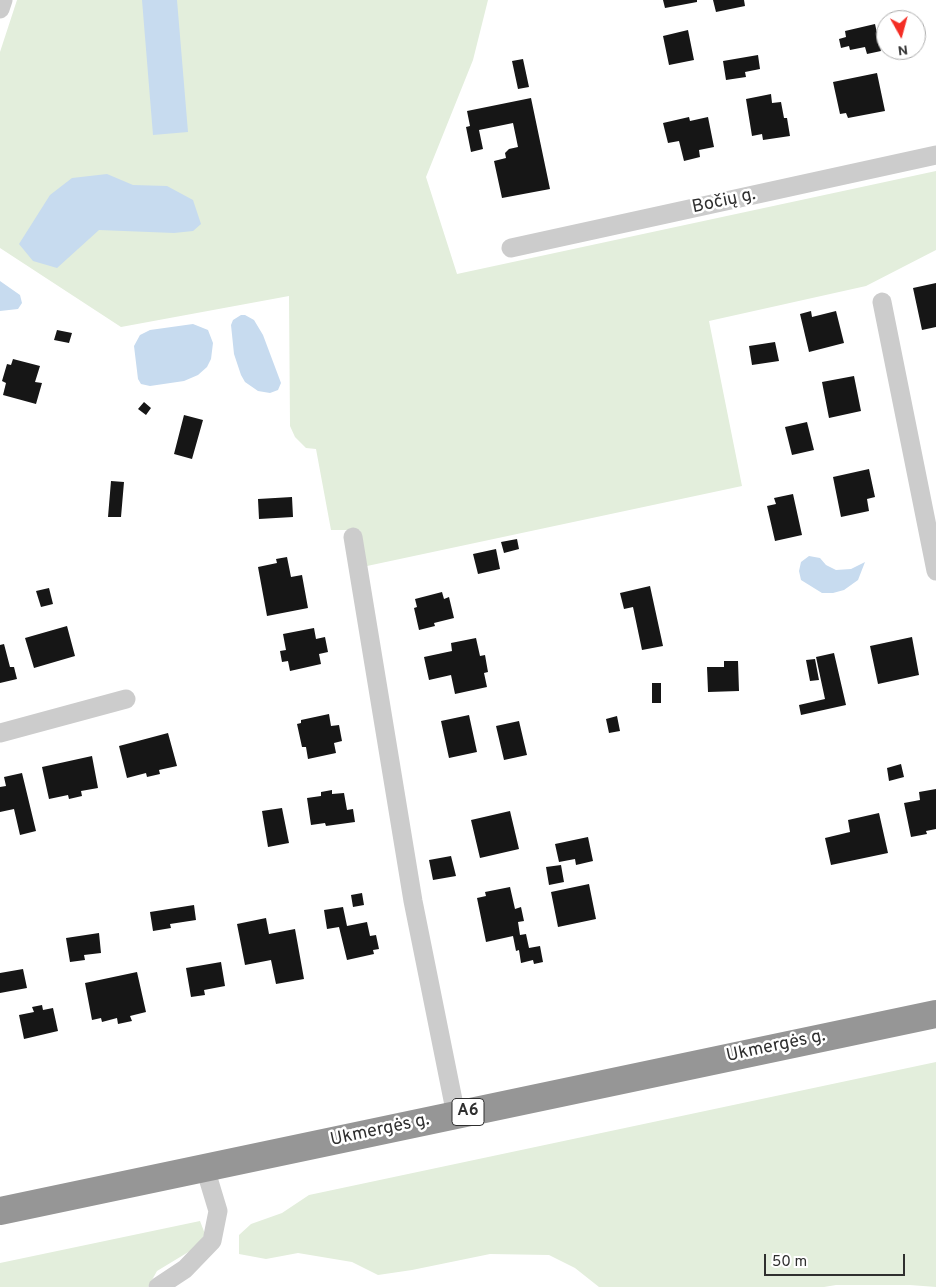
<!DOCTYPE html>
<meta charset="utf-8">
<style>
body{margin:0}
#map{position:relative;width:936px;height:1287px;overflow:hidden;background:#fff;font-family:Overpass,sans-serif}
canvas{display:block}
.north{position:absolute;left:876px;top:10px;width:50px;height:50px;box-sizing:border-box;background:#fff;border:1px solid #acacac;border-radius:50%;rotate:173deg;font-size:14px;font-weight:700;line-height:20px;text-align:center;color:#2f2f2f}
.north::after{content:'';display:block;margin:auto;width:18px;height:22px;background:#f42d24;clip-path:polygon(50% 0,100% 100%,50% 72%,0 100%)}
.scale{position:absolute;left:764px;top:1254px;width:141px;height:22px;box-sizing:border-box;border:2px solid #2f2f2f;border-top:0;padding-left:6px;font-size:15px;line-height:18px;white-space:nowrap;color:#2f2f2f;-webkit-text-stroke:4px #fff;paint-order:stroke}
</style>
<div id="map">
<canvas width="936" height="1287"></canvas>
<div class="north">N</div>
<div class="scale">50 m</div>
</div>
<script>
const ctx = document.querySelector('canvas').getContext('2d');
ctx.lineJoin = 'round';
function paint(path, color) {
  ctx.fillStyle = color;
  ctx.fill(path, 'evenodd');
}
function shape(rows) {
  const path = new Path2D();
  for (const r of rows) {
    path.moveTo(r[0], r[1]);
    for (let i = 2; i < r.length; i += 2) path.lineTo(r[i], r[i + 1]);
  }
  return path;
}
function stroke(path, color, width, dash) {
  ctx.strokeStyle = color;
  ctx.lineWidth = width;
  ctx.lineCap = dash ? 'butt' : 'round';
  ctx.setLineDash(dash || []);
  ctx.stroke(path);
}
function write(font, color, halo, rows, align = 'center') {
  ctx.font = font + ' Overpass,sans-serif';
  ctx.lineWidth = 5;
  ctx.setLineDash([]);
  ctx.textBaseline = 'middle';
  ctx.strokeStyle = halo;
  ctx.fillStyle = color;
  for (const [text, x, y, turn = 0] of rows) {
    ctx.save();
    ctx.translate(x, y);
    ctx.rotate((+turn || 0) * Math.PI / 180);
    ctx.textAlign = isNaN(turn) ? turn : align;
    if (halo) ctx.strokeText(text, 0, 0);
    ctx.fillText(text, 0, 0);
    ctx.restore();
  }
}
const green = shape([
 [17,0,488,0,473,60,426,177,457,274,936,171,936,250,866,286,709,321,742,486,367,566,360,530,331,530,316,449,306,448,295,437,290,426,289,296,121,327,0,248,0,52],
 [936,1062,936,1287,910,1285,836,1285,824,1287,599,1287,575,1268,549,1255,490,1254,412,1270,378,1275,352,1262,298,1253,266,1259,239,1254,239,1235,251,1224,282,1213,309,1195],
 [200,1221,205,1234,195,1248,157,1271,148,1287,0,1287,0,1263]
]);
const water = shape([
 [142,0,177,0,188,132,153,135],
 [107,174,133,185,167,186,193,200,201,224,193,231,174,233,99,230,57,268,33,261,19,244,50,195,72,178],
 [0,281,20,295,22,303,18,309,0,311],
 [241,315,245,315,254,320,263,335,281,383,278,390,270,393,258,391,245,382,241,375,234,354,231,325,233,320],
 [193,324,208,330,213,343,211,359,207,367,198,375,184,381,150,386,141,384,138,379,134,346,140,335,150,330],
 [809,556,820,558,826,565,836,570,851,569,865,562,858,580,844,590,833,593,822,593,801,580,799,571,801,562]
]);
const building = shape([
 [663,0,697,0,697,2,665,8],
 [713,0,744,0,745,6,716,12],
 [875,24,881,51,867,54,865,47,850,50,849,46,841,48,839,39,846,37,845,31],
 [688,30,694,60,669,65,663,36],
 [758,55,760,69,745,72,746,77,726,80,723,61],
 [523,59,529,87,518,89,512,61],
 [877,73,885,111,848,118,846,113,840,114,833,82],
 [771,94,772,103,781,102,784,118,787,118,790,136,763,140,762,134,752,136,746,99],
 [531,98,550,189,502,198,494,161,506,158,505,153,509,149,518,147,513,123,479,130,483,149,471,152,466,127,470,126,467,111],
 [689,117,690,121,708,117,714,147,699,150,700,157,684,161,679,141,668,143,663,123],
 [936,283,936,327,922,330,913,288],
 [811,311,812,317,836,311,844,343,809,352,800,314],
 [57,330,72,333,69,343,54,340],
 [775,342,779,361,752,365,749,346],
 [13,359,40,366,35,382,42,383,36,404,3,395,6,383,2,381,7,364,11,365],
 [854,376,861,411,829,418,822,382],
 [144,402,151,408,146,415,138,409],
 [184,415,203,420,192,459,174,454],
 [807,422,814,450,792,455,785,427],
 [869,469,875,497,867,499,869,511,841,517,833,477],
 [111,481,124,482,121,517,108,517],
 [793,494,802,535,775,541,767,506,776,504,774,498],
 [292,497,293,517,259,519,258,499],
 [517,539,519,549,504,553,501,542],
 [496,549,500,569,478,574,473,554],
 [287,557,291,577,302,575,308,608,267,616,258,567,277,563,276,559],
 [650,586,663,646,642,650,633,607,624,609,620,593],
 [49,588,53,604,41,607,36,591],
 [442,592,444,599,449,597,454,618,434,623,435,626,419,630,414,608,417,607,415,599],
 [67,626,75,656,34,668,25,638],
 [314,628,316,639,325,637,328,652,319,654,321,664,290,671,288,661,282,662,280,651,286,650,283,634],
 [912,637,919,675,878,684,870,646],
 [476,638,480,656,485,655,488,672,484,673,487,687,455,694,451,675,429,680,424,657,452,651,451,643],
 [4,644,10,667,14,667,17,679,0,683,0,645],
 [834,653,846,705,801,715,799,705,825,699,816,657],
 [815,659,819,680,810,681,806,660],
 [724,661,738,661,739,691,708,692,707,667,724,667],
 [652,683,661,683,661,703,652,703],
 [329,714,331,726,339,725,342,741,334,743,336,753,308,759,306,747,302,747,297,724,301,723,301,720],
 [469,715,477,752,449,758,441,721],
 [617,716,620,731,609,733,606,719],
 [519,721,527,755,504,760,496,726],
 [168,733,177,766,159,770,160,774,147,777,146,773,127,778,119,746],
 [92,756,98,788,81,791,82,796,69,799,68,795,49,799,42,767],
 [901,764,904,777,889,781,887,768],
 [22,773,36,831,20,835,14,809,0,812,0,787,6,786,4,777],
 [936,789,936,829,926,831,927,834,911,837,904,803,920,800,919,792],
 [332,790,332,794,344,793,347,810,353,809,355,822,326,826,325,823,311,825,307,798,321,796,321,792],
 [282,808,289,843,268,847,262,811],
 [510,811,519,849,480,858,471,820],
 [879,813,888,853,831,865,825,838,850,832,848,820],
 [588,837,593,861,576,865,575,859,559,862,555,844],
 [451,856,456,876,433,880,429,860],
 [561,865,564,882,549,885,546,867],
 [589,884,596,919,558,927,551,892],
 [510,887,515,909,521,907,524,921,518,922,520,935,526,934,529,948,540,946,543,962,534,964,533,960,521,963,519,950,516,951,513,936,486,942,477,898,486,896,485,892],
 [362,893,364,905,353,907,351,895],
 [194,905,196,920,170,924,171,928,153,931,150,912],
 [343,907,347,926,367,922,370,936,376,935,379,949,373,950,374,954,347,960,339,927,327,929,324,910],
 [266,918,269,934,295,929,304,979,276,984,271,960,245,965,237,924],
 [99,933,101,953,84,955,85,960,70,962,66,938],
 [221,962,225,986,204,990,205,995,191,997,186,968],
 [23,969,27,988,0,993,0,973],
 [137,972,146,1012,130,1016,132,1021,118,1024,117,1018,102,1022,101,1018,92,1020,85,983],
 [42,1005,43,1010,53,1008,58,1031,24,1039,19,1015,34,1012,32,1007]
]);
const minor = shape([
 [0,9,3,0],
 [511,248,936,155],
 [882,302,936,571],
 [353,537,413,901,456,1115],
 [0,733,126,699],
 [158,1287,185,1269,212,1241,218,1211,205,1168]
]);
const highway = shape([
 [0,1211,936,1014]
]);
const shields = [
 [468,1112,32]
];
const shieldNames = [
 ["A6",468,1112]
];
const streetNames = [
 ["Bočių g.",724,202,-12],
 ["Ukmergės g.",776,1047,-12],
 ["Ukmergės g.",380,1131,-12]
];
paint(green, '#e3eedc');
paint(water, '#c7dbef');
paint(building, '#161616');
stroke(minor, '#ccc', 19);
stroke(highway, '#969696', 28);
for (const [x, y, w] of shields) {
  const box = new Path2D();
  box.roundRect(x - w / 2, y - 13.5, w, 27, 4);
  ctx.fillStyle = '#fff';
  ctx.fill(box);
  stroke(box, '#2f2f2f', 1);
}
write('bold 16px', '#2f2f2f', null, shieldNames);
write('18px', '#2f2f2f', '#fff', streetNames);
</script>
